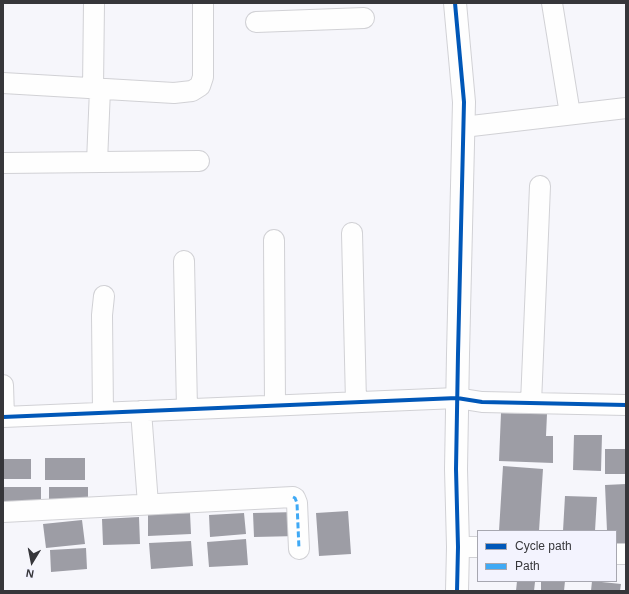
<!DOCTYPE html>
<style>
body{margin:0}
#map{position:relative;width:629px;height:594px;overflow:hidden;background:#f6f6fb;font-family:Helvetica,sans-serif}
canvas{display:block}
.frame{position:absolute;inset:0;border:4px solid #36363a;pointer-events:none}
.legend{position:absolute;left:477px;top:530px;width:140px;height:52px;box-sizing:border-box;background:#f3f3fe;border:1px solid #a7a7b0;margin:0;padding:5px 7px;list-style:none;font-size:12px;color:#36363a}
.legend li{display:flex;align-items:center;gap:8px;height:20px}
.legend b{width:20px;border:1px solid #a7a7b0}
.north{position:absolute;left:12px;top:542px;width:40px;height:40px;-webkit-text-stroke:3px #f3f3fe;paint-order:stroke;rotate:190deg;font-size:11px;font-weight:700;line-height:16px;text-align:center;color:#36363a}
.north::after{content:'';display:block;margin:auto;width:14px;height:18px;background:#36363a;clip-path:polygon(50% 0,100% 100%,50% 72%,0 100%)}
</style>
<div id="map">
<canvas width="629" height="594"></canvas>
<div class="frame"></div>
<ul class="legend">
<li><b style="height:5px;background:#0057b8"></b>Cycle path</li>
<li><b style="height:5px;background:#3fa9f5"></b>Path</li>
</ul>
<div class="north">N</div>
</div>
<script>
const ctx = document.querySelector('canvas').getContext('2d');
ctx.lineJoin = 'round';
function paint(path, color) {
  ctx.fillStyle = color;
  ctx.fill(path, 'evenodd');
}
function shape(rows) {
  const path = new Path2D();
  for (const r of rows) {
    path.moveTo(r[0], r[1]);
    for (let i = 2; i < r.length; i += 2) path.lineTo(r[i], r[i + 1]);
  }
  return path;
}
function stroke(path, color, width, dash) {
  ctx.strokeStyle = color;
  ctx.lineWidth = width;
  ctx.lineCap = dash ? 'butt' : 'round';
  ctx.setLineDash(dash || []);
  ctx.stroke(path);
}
const building = shape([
 [501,413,547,414,546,436,553,436,553,463,499,461],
 [574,435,602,435,601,471,573,470],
 [605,449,626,449,626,474,605,474],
 [45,458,85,458,85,480,45,480],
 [3,459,31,459,31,479,3,479],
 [503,466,543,469,539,531,499,531],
 [626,484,626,544,616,544,616,531,607,531,605,485],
 [3,487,41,487,41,509,3,509],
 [49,487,88,487,88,506,49,506],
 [565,496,597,497,595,531,563,531],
 [348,511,351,554,319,556,316,513],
 [297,512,298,536,254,537,253,513],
 [190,513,191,534,148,536,148,514],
 [244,513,246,534,210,537,209,515],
 [139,517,140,544,103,545,102,519],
 [82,520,85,544,46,548,43,524],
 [246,539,248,565,209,567,207,542],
 [191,541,193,566,151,569,149,543],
 [86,548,87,569,51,572,50,550],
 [517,581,535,582,534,591,516,591],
 [541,581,565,581,564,591,541,591],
 [592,581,621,584,620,591,591,591]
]);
const minor = shape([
 [552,3,570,114],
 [256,22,364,18],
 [3,83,174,93,192,91,200,86,203,77,203,3],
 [93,88,94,3],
 [463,127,626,108],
 [97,162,100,89],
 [3,163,199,161],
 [352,233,356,402],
 [274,240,275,405],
 [184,261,187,409],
 [3,385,4,417],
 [531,403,540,186],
 [141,411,148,504],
 [103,413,102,315,104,296],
 [3,417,457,398,482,402,626,405],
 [3,512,293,497,295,498,297,503,299,549],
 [458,547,478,547],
 [616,554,626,554]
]);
const tertiary = shape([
 [455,3,464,102,458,354,456,469,458,547,457,591]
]);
const quiet = shape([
 [293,497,295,498,297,503,299,549]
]);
const cycleway = shape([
 [455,3,464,102,458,354,456,469,458,547,457,591],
 [3,417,457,398,482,402,626,405]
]);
paint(building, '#9d9da5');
stroke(minor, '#d1d1d5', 22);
stroke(tertiary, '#d1d1d5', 24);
stroke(minor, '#fefefe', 20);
stroke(tertiary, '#fefefe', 22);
stroke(quiet, '#3fa9f5', 3, [6, 3]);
stroke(cycleway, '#0057b8', 4);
</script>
